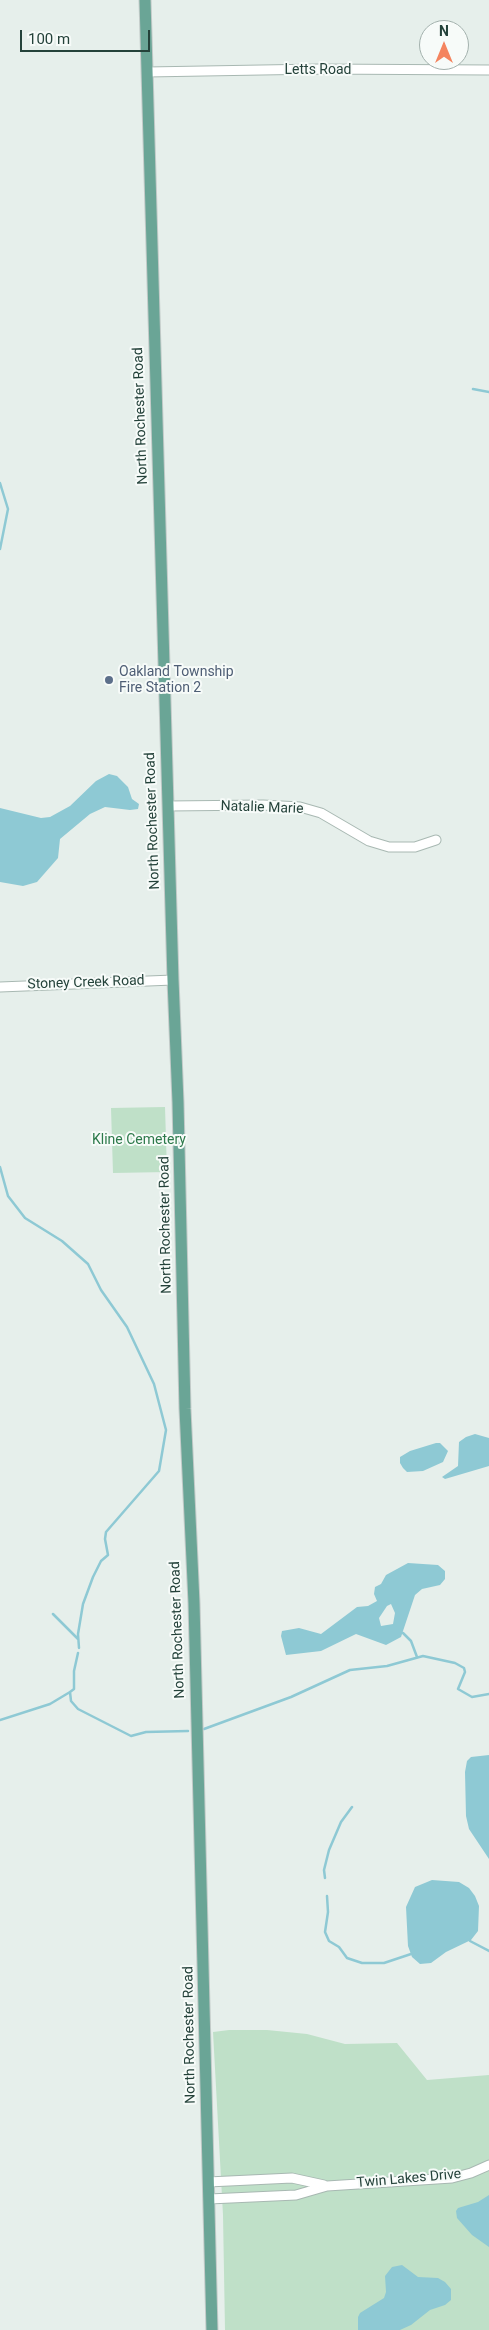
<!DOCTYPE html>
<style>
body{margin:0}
#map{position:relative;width:489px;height:2330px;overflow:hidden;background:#e6efeb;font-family:Roboto,sans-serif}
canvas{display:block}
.north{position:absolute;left:419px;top:20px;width:50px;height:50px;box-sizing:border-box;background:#f7fbf9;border:1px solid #a3b1ad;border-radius:50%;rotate:0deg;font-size:14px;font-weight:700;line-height:20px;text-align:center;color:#24423a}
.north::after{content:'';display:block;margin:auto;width:18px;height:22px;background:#f4845f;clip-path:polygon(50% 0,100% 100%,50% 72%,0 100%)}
.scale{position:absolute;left:20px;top:30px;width:130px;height:22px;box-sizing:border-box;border:2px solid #24423a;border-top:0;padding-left:6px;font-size:15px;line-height:18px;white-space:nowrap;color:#24423a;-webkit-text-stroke:4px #f7fbf9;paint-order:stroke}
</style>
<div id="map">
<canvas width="489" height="2330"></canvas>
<div class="north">N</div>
<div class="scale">100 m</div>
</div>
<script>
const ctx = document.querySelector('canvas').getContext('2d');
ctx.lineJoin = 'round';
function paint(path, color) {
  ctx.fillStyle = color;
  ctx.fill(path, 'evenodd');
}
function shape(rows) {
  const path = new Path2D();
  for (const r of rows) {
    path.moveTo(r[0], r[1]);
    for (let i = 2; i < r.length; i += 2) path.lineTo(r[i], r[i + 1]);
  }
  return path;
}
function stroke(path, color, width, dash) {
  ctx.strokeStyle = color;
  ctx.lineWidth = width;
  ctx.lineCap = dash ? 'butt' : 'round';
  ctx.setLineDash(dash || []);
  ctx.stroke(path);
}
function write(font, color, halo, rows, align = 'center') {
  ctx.font = font + ' Roboto,sans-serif';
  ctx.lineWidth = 4;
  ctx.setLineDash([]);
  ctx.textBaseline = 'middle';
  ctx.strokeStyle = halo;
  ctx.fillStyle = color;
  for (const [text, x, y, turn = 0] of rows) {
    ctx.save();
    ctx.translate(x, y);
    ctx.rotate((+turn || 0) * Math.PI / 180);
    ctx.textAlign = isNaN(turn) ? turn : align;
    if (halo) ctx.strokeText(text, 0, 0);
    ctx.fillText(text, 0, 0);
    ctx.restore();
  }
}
const green = shape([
 [165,1107,167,1172,113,1173,111,1108],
 [229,2030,267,2030,307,2034,345,2044,397,2043,427,2080,489,2075,489,2330,225,2330,223,2215,213,2032]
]);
const water = shape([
 [109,774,117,776,128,787,132,799,139,804,138,809,130,810,105,807,90,814,60,839,58,858,37,882,23,886,0,882,0,808,41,818,50,817,70,806,96,781],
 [475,1434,489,1438,489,1466,445,1479,442,1477,458,1466,459,1442,466,1437],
 [436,1443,440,1443,448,1451,443,1462,423,1471,407,1472,403,1468,400,1463,400,1457,410,1451],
 [408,1563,438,1565,445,1571,445,1579,440,1585,422,1589,415,1595,401,1637,386,1645,356,1634,321,1651,286,1655,281,1636,282,1631,299,1628,321,1634,357,1607,368,1606,377,1601,374,1594,375,1587,381,1584,386,1575],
 [391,1604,395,1613,393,1624,381,1626,379,1618,387,1606],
 [489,1755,489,1859,469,1829,466,1816,465,1772,467,1761,471,1757],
 [432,1880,459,1882,469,1888,475,1896,479,1906,478,1931,471,1940,446,1952,431,1963,420,1964,412,1957,408,1946,406,1907,415,1887],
 [489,2195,489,2247,472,2235,457,2218,456,2211,458,2208,478,2202],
 [402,2265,418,2277,438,2278,445,2282,451,2289,451,2300,445,2305,430,2310,411,2325,400,2330,358,2330,358,2317,360,2313,384,2298,386,2292,385,2276,392,2267]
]);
const stream = shape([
 [473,389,489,392],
 [0,483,8,509,0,549],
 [0,1167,8,1196,25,1218,62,1241,88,1264,101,1290,127,1327,154,1384,166,1430,159,1471,106,1532,105,1539,108,1555,101,1561,93,1577,83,1604,78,1634,79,1648],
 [53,1614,78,1639],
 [403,1633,411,1641,417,1657],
 [70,1692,71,1701,78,1709,131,1736,146,1732,188,1731],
 [0,1720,50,1704,70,1692,74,1689,74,1671,78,1653],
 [204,1729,291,1697,350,1670,387,1666,423,1656,455,1663,464,1668,465,1672,458,1689,472,1697,489,1694],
 [325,1878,324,1870,329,1850,341,1822,352,1807],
 [327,1896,328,1912,325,1932,329,1941,339,1947,347,1958,362,1963,384,1963,411,1954],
 [470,1941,489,1951]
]);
const minor = shape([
 [147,72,319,69,489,70],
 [168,806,263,805,300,807,321,813,369,841,389,847,415,847,436,840],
 [0,987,173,980],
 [208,2182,292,2178,324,2185],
 [209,2199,296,2195,327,2186,452,2178,471,2173,489,2165]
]);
const major = shape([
 [145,0,173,980,178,1102,185,1409,194,1603,212,2330]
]);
const markers = [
 [109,680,5,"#5c6f8a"]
];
const streetNames = [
 ["Letts Road",318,70],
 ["North Rochester Road",141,416,-92],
 ["Natalie Marie",262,808,2],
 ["North Rochester Road",153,821,-92],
 ["Stoney Creek Road",86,983,-2],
 ["North Rochester Road",166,1225,-91],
 ["North Rochester Road",178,1630,-92],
 ["North Rochester Road",190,2035,-91],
 ["Twin Lakes Drive",409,2179,-5]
];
const serviceNames = [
 ["Oakland Township",119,672],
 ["Fire Station 2",119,688]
];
const parkNames = [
 ["Kline Cemetery",139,1140]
];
paint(green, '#bfe0c8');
paint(water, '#8ec9d4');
stroke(stream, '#8ec9d4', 2.5);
stroke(minor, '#a8b8b2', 11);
stroke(major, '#c2cac8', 13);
stroke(minor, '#fff', 9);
stroke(major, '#6aa596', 11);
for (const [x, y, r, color] of markers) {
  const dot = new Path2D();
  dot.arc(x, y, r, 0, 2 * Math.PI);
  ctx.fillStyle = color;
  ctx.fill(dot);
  stroke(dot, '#f7fbf9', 2);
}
write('14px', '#24423a', '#f7fbf9', streetNames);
write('14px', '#4e5e75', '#f7fbf9', serviceNames, 'left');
write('14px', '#2d7a4b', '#f7fbf9', parkNames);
</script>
